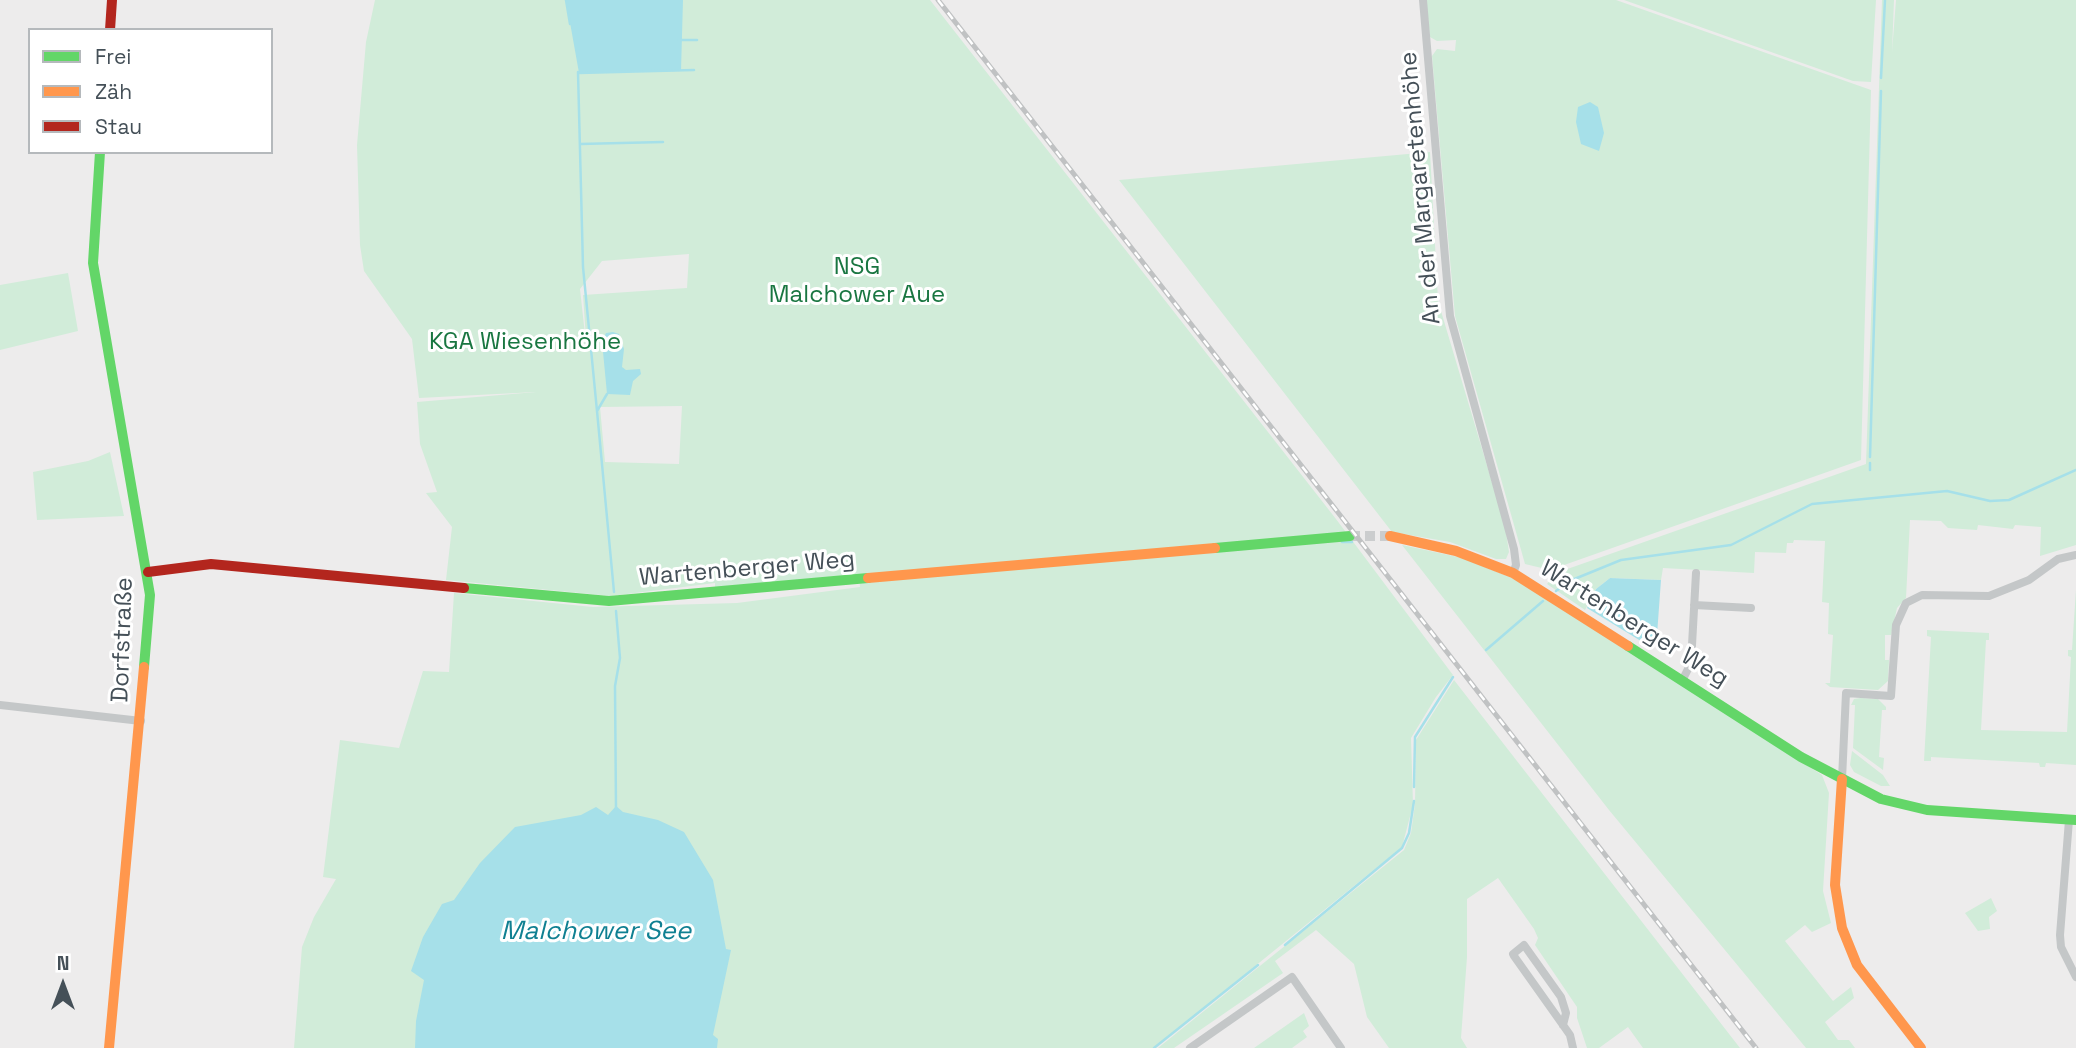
<!DOCTYPE html>
<meta charset="utf-8">
<style>
body{margin:0}
#map{position:relative;width:2076px;height:1048px;overflow:hidden;background:#edecec;font-family:"Space Grotesk",sans-serif}
canvas{display:block}
.legend{position:absolute;left:28px;top:28px;width:245px;height:126px;box-sizing:border-box;background:#fff;border:2px solid #b5b9bc;margin:0;padding:9px 12px;list-style:none;font-size:21px;color:#455058}
.legend li{display:flex;align-items:center;gap:14px;height:35px}
.legend b{width:35px;border:2px solid #b5b9bc}
.north{position:absolute;left:28px;top:950px;width:70px;height:70px;-webkit-text-stroke:5px #fff;paint-order:stroke;rotate:0deg;font-size:19px;font-weight:700;line-height:28px;text-align:center;color:#455058}
.north::after{content:'';display:block;margin:auto;width:24px;height:32px;background:#455058;clip-path:polygon(50% 0,100% 100%,50% 72%,0 100%)}
</style>
<div id="map">
<canvas width="2076" height="1048"></canvas>
<ul class="legend">
<li><b style="height:9px;background:#63d668"></b>Frei</li>
<li><b style="height:9px;background:#ff974d"></b>Zäh</li>
<li><b style="height:9px;background:#b3261e"></b>Stau</li>
</ul>
<div class="north">N</div>
</div>
<script>
const ctx = document.querySelector('canvas').getContext('2d');
ctx.lineJoin = 'round';
function paint(path, color) {
  ctx.fillStyle = color;
  ctx.fill(path, 'evenodd');
}
function shape(rows) {
  const path = new Path2D();
  for (const r of rows) {
    path.moveTo(r[0], r[1]);
    for (let i = 2; i < r.length; i += 2) path.lineTo(r[i], r[i + 1]);
  }
  return path;
}
function stroke(path, color, width, dash) {
  ctx.strokeStyle = color;
  ctx.lineWidth = width;
  ctx.lineCap = dash ? 'butt' : 'round';
  ctx.setLineDash(dash || []);
  ctx.stroke(path);
}
function write(font, color, halo, rows, align = 'center') {
  ctx.font = font + ' "Space Grotesk",sans-serif';
  ctx.lineWidth = 6;
  ctx.setLineDash([]);
  ctx.textBaseline = 'middle';
  ctx.strokeStyle = halo;
  ctx.fillStyle = color;
  for (const [text, x, y, turn = 0] of rows) {
    ctx.save();
    ctx.translate(x, y);
    ctx.rotate((+turn || 0) * Math.PI / 180);
    ctx.textAlign = isNaN(turn) ? turn : align;
    if (halo) ctx.strokeText(text, 0, 0);
    ctx.fillText(text, 0, 0);
    ctx.restore();
  }
}
const green = shape([
 [375,0,930,0,1336,519,1453,675,1436,697,1411,738,1413,805,1402,847,1154,1048,294,1048,302,947,314,917,336,879,323,877,340,740,399,748,423,671,449,672,454,593,593,607,737,603,860,587,859,575,715,588,715,583,611,596,446,580,452,527,426,493,437,492,420,444,417,402,536,392,419,398,412,339,364,271,360,245,357,145,366,42],
 [689,254,687,288,583,295,587,353,580,289,602,261],
 [682,406,679,464,605,462,600,407],
 [1426,0,1616,0,1871,90,1861,460,1550,570,1525,564,1455,316,1432,56,1437,49,1455,51,1456,40,1437,41,1430,37],
 [1624,0,1876,0,1871,82,1853,81],
 [1882,0,1894,0,1892,52,1896,0,2076,0,2076,545,2040,556,2041,527,2015,525,2013,529,1978,525,1977,530,1948,528,1941,521,1910,520,1906,598,1897,608,1891,635,1885,635,1885,660,1889,660,1888,681,1878,690,1830,687,1825,683,1830,683,1833,635,1828,634,1829,603,1822,602,1825,541,1794,540,1793,543,1787,543,1786,553,1755,552,1754,573,1663,568,1661,580,1610,578,1596,589,1585,610,1547,584,1556,573,1866,464],
 [1430,152,1438,301,1505,526,1509,552,1506,559,1496,559,1450,542,1392,532,1119,180],
 [68,273,78,331,0,350,0,285],
 [110,452,124,516,37,520,33,472,88,461],
 [1402,545,1463,558,1519,581,1822,775,1829,793,1823,891,1831,923,1812,932,1805,925,1785,941,1833,1001,1851,987,1854,998,1825,1022,1838,1040,1849,1040,1855,1048,1806,1048,1609,810],
 [2076,590,2076,765,2046,763,2045,767,2040,767,2039,763,1931,757,1931,761,1924,761,1931,637,1927,636,1927,630,1989,633,1989,640,1986,640,1981,730,2067,732,2071,657,2068,656,2068,650,2072,650],
 [1454,680,1740,1048,1643,1048,1628,1027,1599,1048,1587,1048,1577,1018,1577,1007,1535,945,1538,938,1534,929,1498,878,1467,899,1467,957,1461,1038,1467,1048,1389,1048,1367,1017,1354,964,1316,930,1275,961,1283,973,1174,1048,1158,1048,1404,850,1411,833,1415,804,1416,740],
 [1860,698,1878,699,1886,707,1886,710,1882,710,1879,757,1884,758,1883,770,1853,748,1855,705,1851,705,1854,699],
 [1852,751,1883,775,1890,786,1881,786,1854,772,1850,765],
 [1991,898,1997,911,1989,917,1990,929,1978,931,1965,913],
 [1304,1013,1309,1026,1303,1031,1307,1037,1292,1048,1254,1048]
]);
const water = shape([
 [566,0,683,0,681,71,579,73],
 [1590,102,1598,107,1604,133,1599,151,1581,144,1576,122,1578,107],
 [613,332,619,334,624,349,622,367,626,370,640,369,641,374,633,381,630,395,607,394,602,341,606,333],
 [1610,578,1661,580,1657,635,1649,646,1587,608,1596,589],
 [616,806,623,812,658,820,684,832,713,880,726,949,731,950,713,1035,718,1039,717,1048,415,1048,416,1021,424,980,411,971,423,937,442,904,454,900,480,863,515,827,581,815,596,807,608,815]
]);
const stream = shape([
 [566,0,570,24],
 [679,40,697,40],
 [578,72,583,267,597,411],
 [579,73,694,70],
 [1881,78,1885,0],
 [580,144,663,142],
 [607,394,597,411,614,592],
 [1870,457,1881,91],
 [1870,470,1870,463],
 [1342,542,1352,542],
 [1556,591,1572,580,1621,560,1731,545,1812,504,1947,491,1990,501,2009,500,2076,470],
 [616,611,620,658,615,686,616,810],
 [1486,650,1543,601],
 [1414,787,1415,737,1453,677],
 [1285,945,1402,848,1409,833,1414,801],
 [1154,1048,1258,965]
]);
const secondaryTunnel = shape([
 [1350,536,1390,536]
]);
const street = shape([
 [1423,0,1450,316,1514,549,1516,565,1513,573],
 [1694,605,1751,608],
 [1683,679,1691,663,1696,573],
 [0,705,141,721],
 [1842,779,1846,693,1891,696,1896,625,1906,603,1922,595,1989,596,2029,580,2058,559,2076,555],
 [2069,820,2060,935,2061,947,2076,977],
 [1563,1025,1566,1013,1561,997,1524,945,1513,954,1514,956,1563,1025,1570,1035,1573,1048],
 [1190,1048,1292,977,1341,1048]
]);
const fast = shape([
 [100,152,93,263,150,595,144,667],
 [1215,548,1350,536],
 [464,588,609,601,868,578],
 [1628,646,1801,757,1881,799,1927,810,2076,820]
]);
const slow = shape([
 [1390,536,1456,551,1513,573,1628,646],
 [868,578,1215,548],
 [1842,779,1835,885,1842,928,1857,965,1921,1048],
 [109,1048,144,667]
]);
const jam = shape([
 [110,30,112,0],
 [148,572,211,564,464,588]
]);
const rail = shape([
 [938,0,1756,1048]
]);
const streetNames = [
 ["An der Margaretenhöhe",1421,188,-95],
 ["Wartenberger Weg",747,569,-5],
 ["Wartenberger Weg",1634,624,32],
 ["Dorfstraße",123,640,-88]
];
const parkNames = [
 ["NSG",857,267],
 ["Malchower Aue",857,295],
 ["KGA Wiesenhöhe",525,342]
];
const waterNames = [
 ["Malchower See",596,932]
];
paint(green, '#d1ecd9');
paint(water, '#a6e0e9');
stroke(stream, '#a6e0e9', 2.5);
stroke(secondaryTunnel, '#cbcdce', 10, [10, 5]);
stroke(street, '#c4c7c8', 8);
stroke(fast, '#63d668', 10);
stroke(slow, '#ff974d', 10);
stroke(jam, '#b3261e', 10);
stroke(rail, '#c0c2c3', 5);
stroke(rail, '#fff', 2.5, [8]);
write('24px', '#455058', '#fff', streetNames);
write('24px', '#197641', '#fff', parkNames);
write('italic 26px', '#108092', '#fff', waterNames);
</script>
